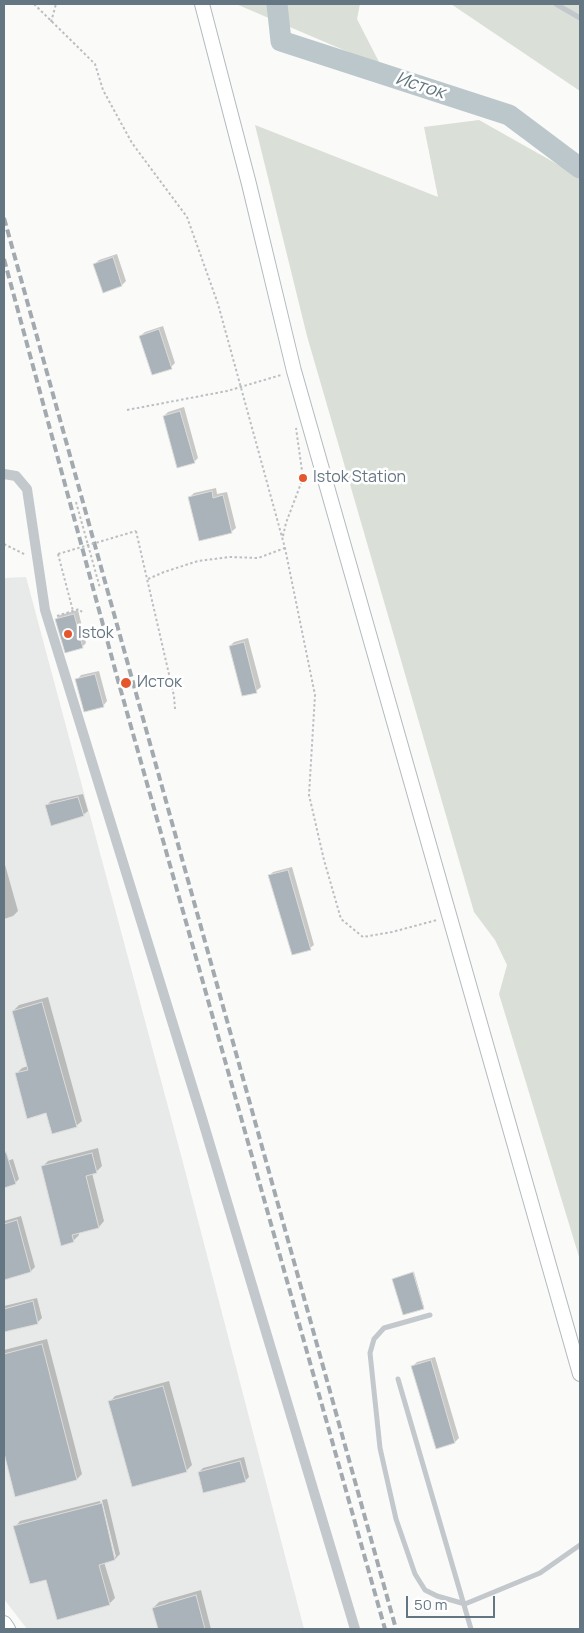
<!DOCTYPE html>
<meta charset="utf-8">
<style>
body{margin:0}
#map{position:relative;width:584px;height:1633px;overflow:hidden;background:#fafaf8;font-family:Manrope,sans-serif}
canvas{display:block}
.frame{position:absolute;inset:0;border:5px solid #657683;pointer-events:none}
.scale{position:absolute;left:406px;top:1596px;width:89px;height:22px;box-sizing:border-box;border:2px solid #657683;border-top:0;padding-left:6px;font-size:15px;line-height:18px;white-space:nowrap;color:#657683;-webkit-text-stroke:4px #fff;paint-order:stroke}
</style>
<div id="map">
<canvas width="584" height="1633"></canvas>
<div class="frame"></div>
<div class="scale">50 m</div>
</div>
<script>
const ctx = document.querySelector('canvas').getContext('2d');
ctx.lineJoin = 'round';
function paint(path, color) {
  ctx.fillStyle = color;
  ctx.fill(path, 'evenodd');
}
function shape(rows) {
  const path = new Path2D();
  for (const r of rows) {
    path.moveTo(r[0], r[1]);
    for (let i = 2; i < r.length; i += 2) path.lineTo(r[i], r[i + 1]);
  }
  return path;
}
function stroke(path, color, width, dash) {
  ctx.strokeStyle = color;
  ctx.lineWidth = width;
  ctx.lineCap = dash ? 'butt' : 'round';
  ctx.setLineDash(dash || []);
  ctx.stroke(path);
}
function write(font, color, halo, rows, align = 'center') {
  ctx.font = font + ' Manrope,sans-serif';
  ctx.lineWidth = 5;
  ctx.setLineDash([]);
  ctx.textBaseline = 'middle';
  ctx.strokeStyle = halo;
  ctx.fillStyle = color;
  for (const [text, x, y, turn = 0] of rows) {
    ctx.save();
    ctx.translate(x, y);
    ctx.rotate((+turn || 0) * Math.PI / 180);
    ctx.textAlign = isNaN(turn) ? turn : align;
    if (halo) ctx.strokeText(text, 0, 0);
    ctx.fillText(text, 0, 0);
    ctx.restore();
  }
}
const built = shape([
 [26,577,181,1155,304,1629,27,1629,4,1599,4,578]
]);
const green = shape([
 [236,4,360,4,357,19,381,66],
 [451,4,580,4,580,91],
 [479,120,580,177,580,1260,499,994,507,965,495,940,474,912,307,336,255,125,438,197,424,127]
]);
const shadow = shape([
 [117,254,126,281,122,285,95,264,99,260],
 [163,326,175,363,171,367,140,336,145,332],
 [184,407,198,458,194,462,164,416,168,412],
 [216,488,217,494,227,492,236,528,231,532,190,497,194,493],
 [78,610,86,643,82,647,56,619,60,615],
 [248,638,261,687,256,691,230,646,234,642],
 [99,671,107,701,103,706,77,680,81,675],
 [83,794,88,811,83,815,47,805,51,801],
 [4,861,18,911,13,916,4,919],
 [292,867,314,945,310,948,269,876,273,872],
 [48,997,82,1121,76,1126,47,1112,16,1074,22,1068,28,1066,13,1011,19,1005],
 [98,1148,102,1166,97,1171,92,1173,104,1221,99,1227,78,1232,79,1235,73,1241,42,1167,48,1161],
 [13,1159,19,1179,15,1183,4,1186,4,1162],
 [21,1216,35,1267,31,1271,4,1278,4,1221],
 [414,1272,424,1307,423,1307,394,1278],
 [37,1298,42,1318,38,1322,4,1331,4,1306],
 [47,1339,82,1474,77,1479,16,1495,4,1448,4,1350],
 [435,1357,459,1438,455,1442,436,1447,413,1366,417,1362],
 [169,1381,192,1465,186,1471,110,1402,115,1396],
 [244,1457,249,1477,245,1481,199,1472,203,1468],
 [107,1499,120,1554,115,1559,104,1562,115,1598,109,1604,47,1578,15,1527,20,1521,100,1501,114,1557,116,1557,102,1500],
 [201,1590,211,1629,159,1629,153,1608,159,1602]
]);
const river = shape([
 [277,4,281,41,509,115,580,168]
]);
const building = shape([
 [113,257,122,286,103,293,93,264,113,257],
 [159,329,172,369,152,375,139,336,159,329],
 [180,411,195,463,177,468,163,416,180,411],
 [212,491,213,498,223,495,232,533,199,541,188,497,212,491],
 [74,614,83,648,65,653,55,619,74,614],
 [244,642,257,693,242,696,229,646,244,642],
 [95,674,104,707,84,712,75,679,95,674],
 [78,797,84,816,51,826,45,805,78,797],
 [288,870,311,950,292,955,268,875,288,870],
 [42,1002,77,1127,52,1134,46,1113,27,1119,15,1073,28,1070,12,1011,42,1002],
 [6,1152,16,1184,4,1188,4,1153,6,1152],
 [92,1153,97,1173,86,1176,99,1228,72,1235,74,1242,61,1246,41,1166,92,1153],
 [17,1220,31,1272,4,1280,4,1224,17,1220],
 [413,1272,424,1309,403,1315,392,1279,413,1272],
 [33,1301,38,1324,4,1332,4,1309,33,1301],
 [42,1344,77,1480,15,1497,4,1453,4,1354,42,1344],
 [431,1360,455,1443,436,1449,411,1366,431,1360],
 [163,1386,187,1472,132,1487,108,1401,163,1386],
 [240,1461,246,1482,203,1493,198,1472,240,1461],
 [102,1503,115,1560,99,1565,110,1605,57,1620,46,1580,30,1584,13,1526,102,1503],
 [196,1595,205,1629,158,1629,152,1608,196,1595]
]);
const path = shape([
 [34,4,95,64,103,90,132,143,187,217,218,304,285,548,315,695,309,795,324,860,341,919,363,937,392,932,437,920],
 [51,22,56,4],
 [127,410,227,391,281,375],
 [76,502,100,588],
 [136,531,174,696,175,709],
 [283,536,286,523,303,478,296,428],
 [4,544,26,555],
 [58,554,73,611],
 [148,579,164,572,198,561,230,557,258,558,285,548],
 [57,616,79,609,82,612]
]);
const lane = shape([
 [556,4,580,18],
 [430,1315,384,1328,374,1339,370,1353,380,1448,396,1519,415,1574,425,1590,437,1596,465,1604,540,1573,580,1545],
 [398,1379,471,1629]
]);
const street = shape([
 [4,474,16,476,27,489,45,610,201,1115,355,1629]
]);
const secondary = shape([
 [202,4,249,184,294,371,580,1374],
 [4,1623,8,1629]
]);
const rail = shape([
 [4,218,396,1629],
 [4,259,119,684,385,1629]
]);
const pathBridge = shape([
 [58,554,136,531]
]);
const markers = [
 [303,478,5,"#e4572e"],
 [68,634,5,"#e4572e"],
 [126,683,6,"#e4572e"]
];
const poiNames = [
 ["Istok Station",313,478],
 ["Istok",78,634],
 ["Исток",137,683]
];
const waterNames = [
 ["Исток",420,86,18]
];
paint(built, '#e8e9e9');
paint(green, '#dadfd7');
paint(shadow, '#0003');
stroke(river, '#bbc7cb', 21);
paint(building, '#aab3b9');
stroke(building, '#dcdcda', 1);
stroke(secondary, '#b3babf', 16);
stroke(path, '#bbbfc2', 2, [2.5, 2.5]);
stroke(lane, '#c3c8cc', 5);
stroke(street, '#c3c8cc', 10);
stroke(secondary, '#fff', 14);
stroke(rail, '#a2aab0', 4, [8, 4]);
stroke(pathBridge, '#bbbfc2', 2, [2.5, 2.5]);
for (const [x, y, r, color] of markers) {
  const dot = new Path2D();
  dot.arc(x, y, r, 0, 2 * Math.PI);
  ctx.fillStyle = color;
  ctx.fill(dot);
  stroke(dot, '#fff', 2);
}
write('16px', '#657683', '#fff', poiNames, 'left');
write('italic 18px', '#60757c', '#fff', waterNames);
</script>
